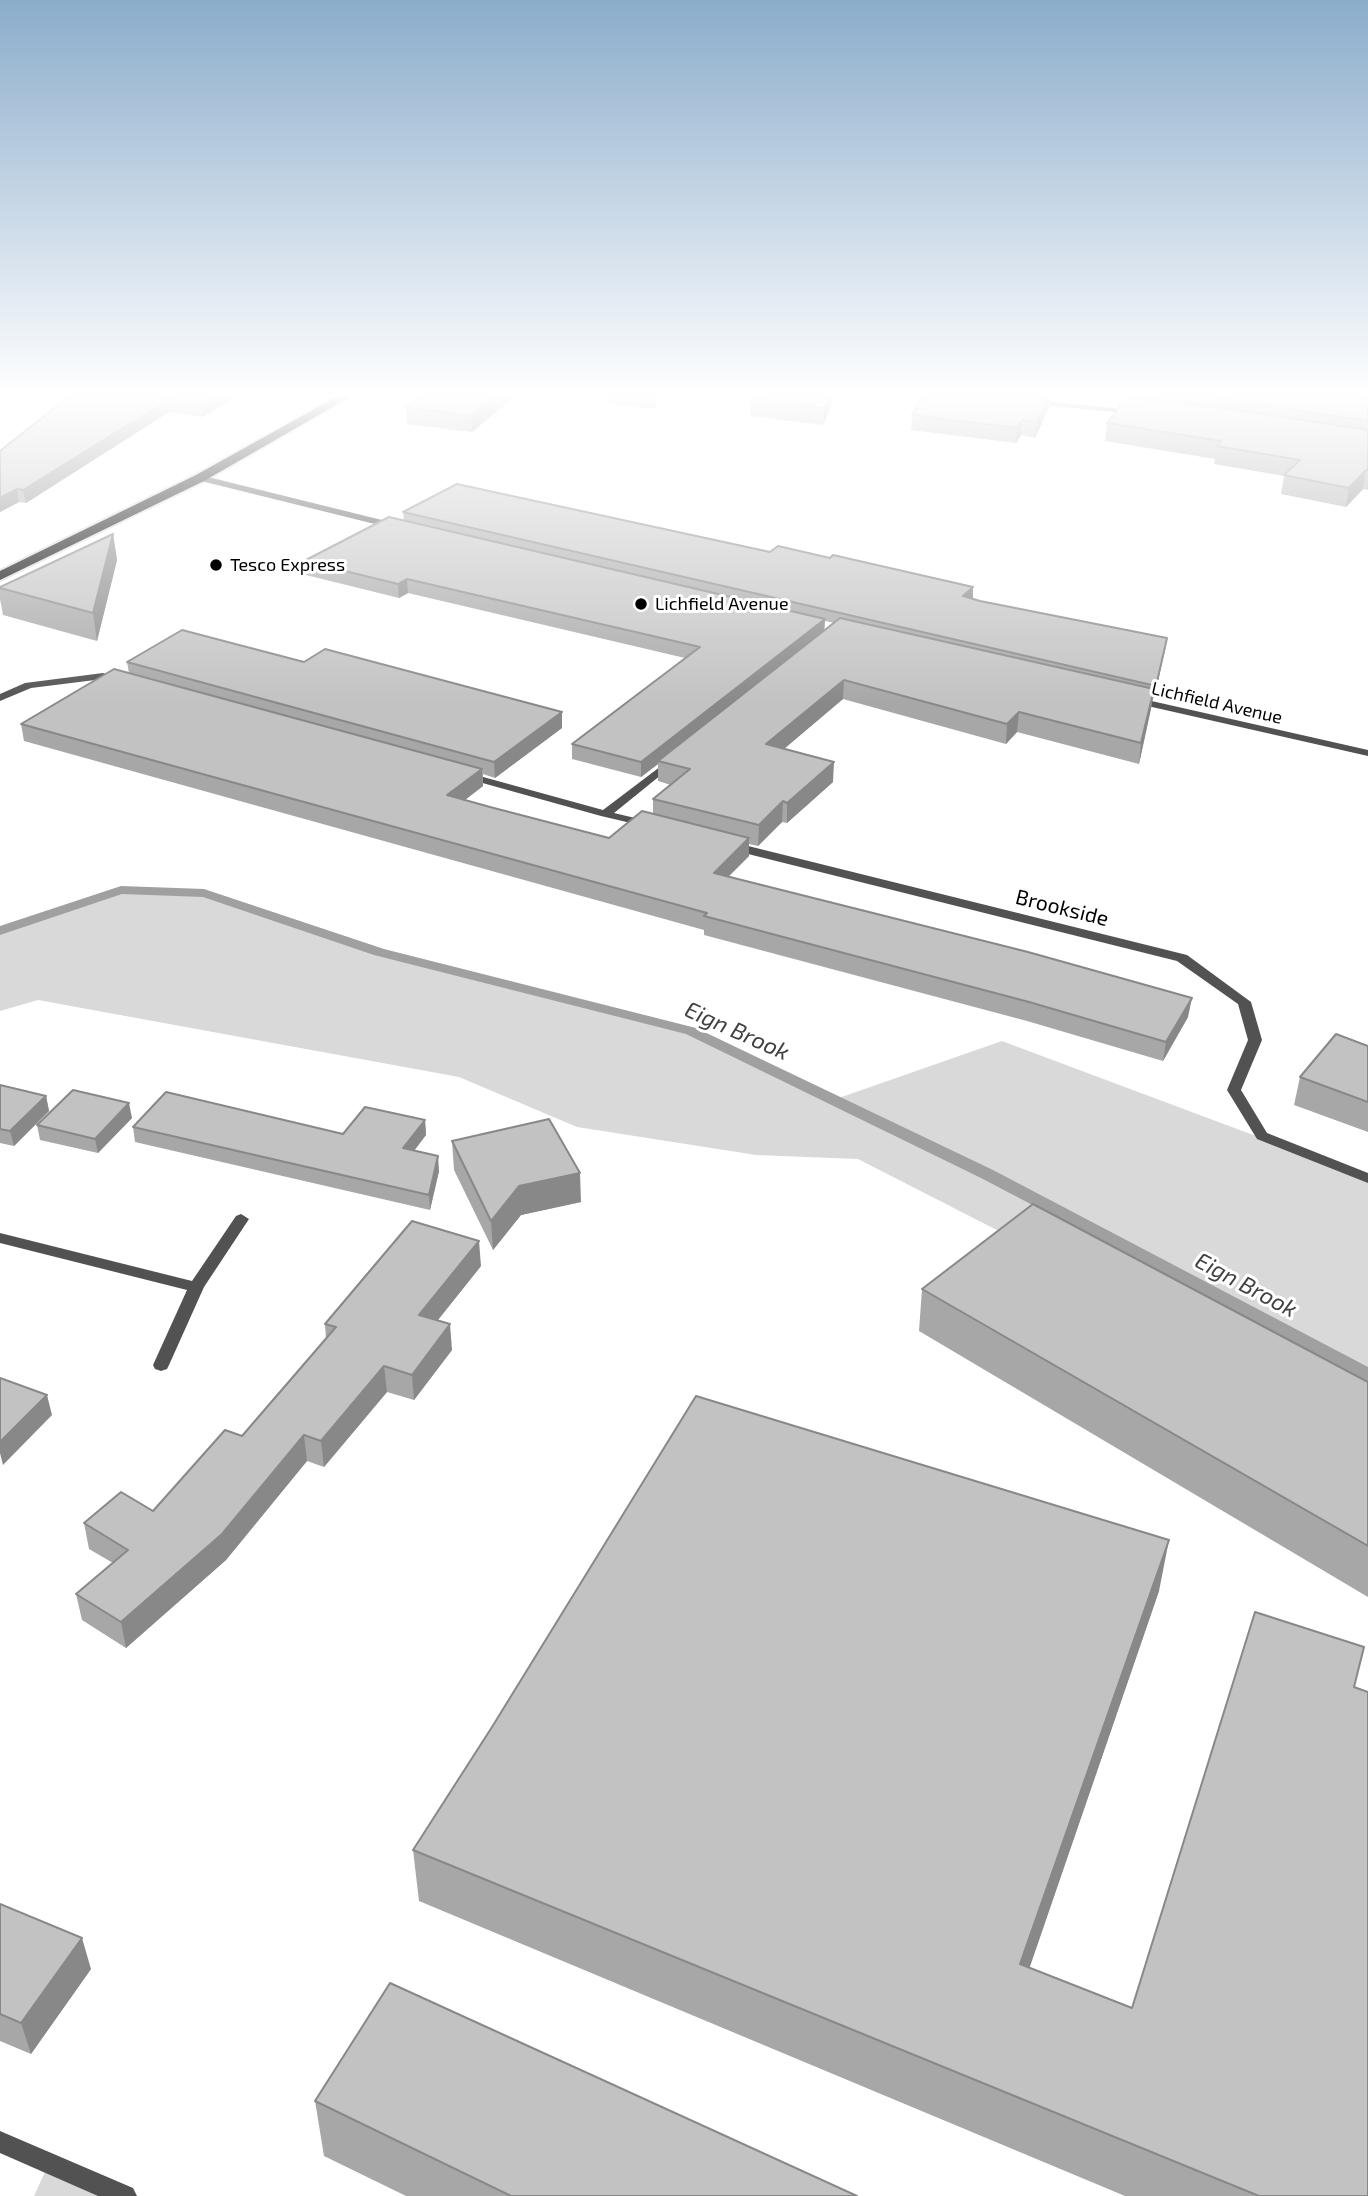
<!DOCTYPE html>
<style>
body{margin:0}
canvas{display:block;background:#fff}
</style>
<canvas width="1368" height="2196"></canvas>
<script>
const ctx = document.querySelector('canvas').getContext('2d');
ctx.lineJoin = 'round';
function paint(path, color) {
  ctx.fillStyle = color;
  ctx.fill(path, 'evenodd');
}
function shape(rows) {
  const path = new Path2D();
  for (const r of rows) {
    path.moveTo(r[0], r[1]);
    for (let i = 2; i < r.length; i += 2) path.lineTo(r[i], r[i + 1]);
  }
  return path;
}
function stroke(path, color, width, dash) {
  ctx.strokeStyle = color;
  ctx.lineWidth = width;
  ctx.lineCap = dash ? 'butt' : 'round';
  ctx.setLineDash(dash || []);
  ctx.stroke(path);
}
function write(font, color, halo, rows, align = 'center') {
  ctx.font = font + ' "Exo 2",sans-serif';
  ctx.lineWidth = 6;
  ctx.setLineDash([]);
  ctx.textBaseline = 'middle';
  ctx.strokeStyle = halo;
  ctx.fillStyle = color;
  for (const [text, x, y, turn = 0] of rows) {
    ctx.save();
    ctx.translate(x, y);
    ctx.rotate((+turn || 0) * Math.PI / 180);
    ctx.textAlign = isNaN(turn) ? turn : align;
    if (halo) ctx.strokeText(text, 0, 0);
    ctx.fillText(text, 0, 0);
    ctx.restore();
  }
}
const green = shape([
 [121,890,204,893,379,952,691,1031,833,1100,1002,1041,1368,1178,1368,1431,1028,1246,858,1159,756,1155,577,1127,459,1077,38,1000,0,1011,0,931],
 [49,2163,125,2196,34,2196]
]);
const stream = shape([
 [121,886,204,889,384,949,696,1028,993,1170,1368,1367,1368,1381,981,1178,686,1034,374,955,203,897,122,894,0,935,0,926,121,886]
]);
const minor = shape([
 [200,475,398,524,400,526,395,529,197,480,196,478,200,475],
 [103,673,123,680,118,683,103,679,31,688,0,701,0,694,25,683,103,673],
 [1134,697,1368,750,1368,756,1130,702,1130,698,1134,697],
 [673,757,677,758,677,762,614,813,652,822,654,824,648,827,601,816,461,777,459,775,465,772,603,810,673,757],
 [732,842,1187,955,1251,1002,1262,1040,1241,1090,1267,1133,1368,1173,1368,1183,1257,1139,1227,1090,1248,1040,1238,1004,1177,961,728,849,728,843,732,842],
 [241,1214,249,1219,204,1287,169,1365,167,1369,161,1371,155,1369,153,1365,187,1290,0,1243,0,1233,192,1281,236,1216,241,1214],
 [0,2131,133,2188,137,2196,98,2196,0,2153,0,2131]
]);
const tertiary = shape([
 [1030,400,1134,410,1138,412,1134,414,1033,404,1030,404,1030,400]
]);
const trunk = shape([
 [336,397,350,397,204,481,0,580,0,571,196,475,336,397]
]);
const wall = shape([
 [58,397,235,397,203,417,169,412,26,503,19,502,0,512,0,451,66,399],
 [420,397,514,397,472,432,407,424,406,407],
 [606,397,658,397,655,409,606,404],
 [835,397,823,425,750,416,750,399],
 [922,397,1053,397,1050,398,1049,407,1035,438,1021,435,1016,443,911,430,912,415],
 [1132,397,1368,397,1368,490,1363,489,1346,507,1281,494,1284,476,1214,464,1215,459,1105,441,1107,423],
 [403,512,972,599,980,601,1167,638,1165,650,1154,698,1153,698,1139,764,1017,732,1006,744,843,699,784,749,833,782,787,823,782,822,758,846,749,844,749,856,729,876,1188,1017,1163,1061,1027,1021,704,935,704,930,24,741,21,724,129,673,127,662,304,662,562,712,562,728,495,778,483,774,483,786,465,800,609,838,653,814,653,799,671,785,658,781,658,764,641,777,572,759,572,744,685,658,408,593,399,598,306,575,304,561,404,521],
 [825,621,834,623,824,631],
 [113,534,117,560,97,641,3,615,0,599,0,587],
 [1368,1046,1368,1132,1294,1105,1300,1077],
 [0,1085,46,1096,49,1111,14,1146,0,1143],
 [132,1118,98,1153,40,1140,37,1125],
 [425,1120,426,1135,414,1150,439,1171,430,1210,135,1142,133,1127,343,1134],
 [452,1141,581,1202,521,1215,493,1250,454,1170],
 [481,1266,437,1321,452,1350,414,1400,387,1392,324,1467,307,1461,226,1560,126,1648,82,1620,76,1594,113,1563,89,1549,84,1523,153,1511,242,1436,326,1339,325,1324],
 [922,1289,1368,1382,1368,1597,919,1331],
 [1159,1591,1029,1968,1132,2008,1354,1687,1368,2196,1125,2196,419,1901,413,1850],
 [0,1904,91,1969,31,2054,0,2041],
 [315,2101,857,2196,406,2196,324,2156]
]);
const shadedWall = shape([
 [214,397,235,397,203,417,201,405],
 [494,397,514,397,472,432,471,416],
 [828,397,835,397,823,425,824,408],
 [1048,397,1050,397,1049,407,1035,438,1037,422],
 [168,400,169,412,26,503,23,490],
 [1022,420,1021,435,1016,443,1017,428],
 [1366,470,1363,489,1346,507,1349,488],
 [17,489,19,502,0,512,0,498],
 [113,534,117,560,97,641,93,613],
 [407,579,408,593,399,598,398,584],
 [973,587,973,599,963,596],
 [825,619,824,633,658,761,658,764,641,777,641,762],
 [1167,638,1165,650,1154,698,1156,686],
 [844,680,843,699,766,764,766,744],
 [1154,689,1151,709,1139,764,1141,743],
 [562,712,562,728,495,778,494,762],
 [1019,712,1017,732,1006,744,1007,724],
 [834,762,833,782,787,823,787,803],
 [482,769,483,786,448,813,447,795],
 [783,801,782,822,758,846,759,825],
 [749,838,749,856,714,891,714,873],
 [1192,998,1188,1017,1163,1061,1166,1042],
 [46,1096,49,1111,14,1146,10,1131],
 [129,1103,132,1118,98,1153,95,1139],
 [425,1120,426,1135,405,1163,403,1148],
 [438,1156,439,1171,430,1210,429,1195],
 [580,1173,581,1202,521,1215,493,1250,491,1221,519,1186],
 [479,1241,481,1266,422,1340,419,1315],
 [450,1324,452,1350,414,1400,412,1375],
 [384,1366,387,1392,324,1467,321,1441],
 [47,1395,52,1415,3,1465,0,1453,0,1442],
 [304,1435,307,1461,226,1560,126,1648,121,1622],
 [1169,1540,1159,1591,1013,2016,1020,1964],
 [82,1938,91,1969,31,2054,21,2023]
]);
const building = shape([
 [68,397,214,397,201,405,168,400,23,490,17,489,0,498,0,451,68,397],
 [420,397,494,397,471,416,406,407,420,397],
 [751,397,828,397,824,408,750,399,751,397],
 [922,397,1048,397,1037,422,1022,420,1017,428,912,415,922,397],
 [1127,397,1222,408,1368,430,1368,470,1366,470,1349,488,1284,475,1300,460,1217,446,1221,441,1107,423,1127,397],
 [1212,397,1368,397,1368,421,1223,399,1212,397],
 [457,484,770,552,778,546,830,558,833,555,973,587,963,596,980,601,1167,638,1156,686,403,512,457,484],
 [389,517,825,619,641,762,572,744,700,647,407,579,398,584,304,561,389,517],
 [113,534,93,613,0,588,0,587,113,534],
 [840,618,1154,689,1141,743,1019,712,1007,724,844,680,766,744,834,762,787,803,783,801,759,825,653,799,690,769,658,761,840,618],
 [182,630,304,662,325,649,562,712,494,762,127,662,182,630],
 [114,669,482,769,447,795,490,807,609,838,642,811,749,838,714,873,1028,952,1192,998,1166,1042,1029,1002,704,916,707,913,21,724,114,669],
 [1336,1034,1368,1046,1368,1102,1300,1077,1336,1034],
 [0,1085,46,1096,10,1131,0,1129,0,1085],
 [73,1090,129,1103,95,1139,37,1125,73,1090],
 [166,1092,343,1134,365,1107,425,1120,403,1148,438,1156,429,1195,133,1127,166,1092],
 [549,1119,580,1173,519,1186,491,1221,452,1141,549,1119],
 [1033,1204,1368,1382,1368,1546,922,1289,1033,1204],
 [412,1221,479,1241,419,1315,450,1324,412,1375,384,1366,321,1441,304,1435,222,1534,121,1622,76,1594,128,1550,84,1523,121,1492,153,1511,225,1430,242,1436,336,1327,325,1324,412,1221],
 [0,1378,47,1395,0,1442,0,1378],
 [696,1396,1169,1540,1020,1964,1132,2008,1255,1612,1364,1647,1354,1687,1368,1692,1368,2196,1259,2196,413,1850,492,1727,696,1396],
 [0,1904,82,1938,21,2023,0,2014,0,1904],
 [390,1983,857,2196,511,2196,315,2101,390,1983]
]);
const markers = [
 [216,565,7,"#000"],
 [641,604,7,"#000"]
];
const farPoinames = [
 ["Tesco Express",230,565],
 ["Lichfield Avenue",655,604]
];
const farStreetnames = [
 ["Lichfield Avenue",1217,703,13]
];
const streetNames = [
 ["Brookside",1062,908,14]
];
const waterNames = [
 ["Eign Brook",737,1031,24],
 ["Eign Brook",1246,1285,28]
];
paint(green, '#d9d9d9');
paint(stream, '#a0a0a0');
stroke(trunk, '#dbdbdb', 4);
paint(minor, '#525252');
paint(tertiary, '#525252');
paint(trunk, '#000');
paint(wall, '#a7a7a7');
paint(shadedWall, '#888');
paint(building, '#c2c2c2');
stroke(building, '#888', 2);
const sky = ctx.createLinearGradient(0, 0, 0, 705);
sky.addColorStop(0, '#8baccb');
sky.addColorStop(0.56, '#fff');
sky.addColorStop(1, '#ffffff00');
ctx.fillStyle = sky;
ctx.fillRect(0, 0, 1368, 705);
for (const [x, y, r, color] of markers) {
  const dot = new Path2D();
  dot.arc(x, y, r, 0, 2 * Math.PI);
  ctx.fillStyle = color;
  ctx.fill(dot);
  stroke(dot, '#fff', 2.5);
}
write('18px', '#000', '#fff', farPoinames, 'left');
write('18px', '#000', '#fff', farStreetnames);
write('21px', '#000', '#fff', streetNames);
write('italic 23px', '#414141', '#fff', waterNames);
</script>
